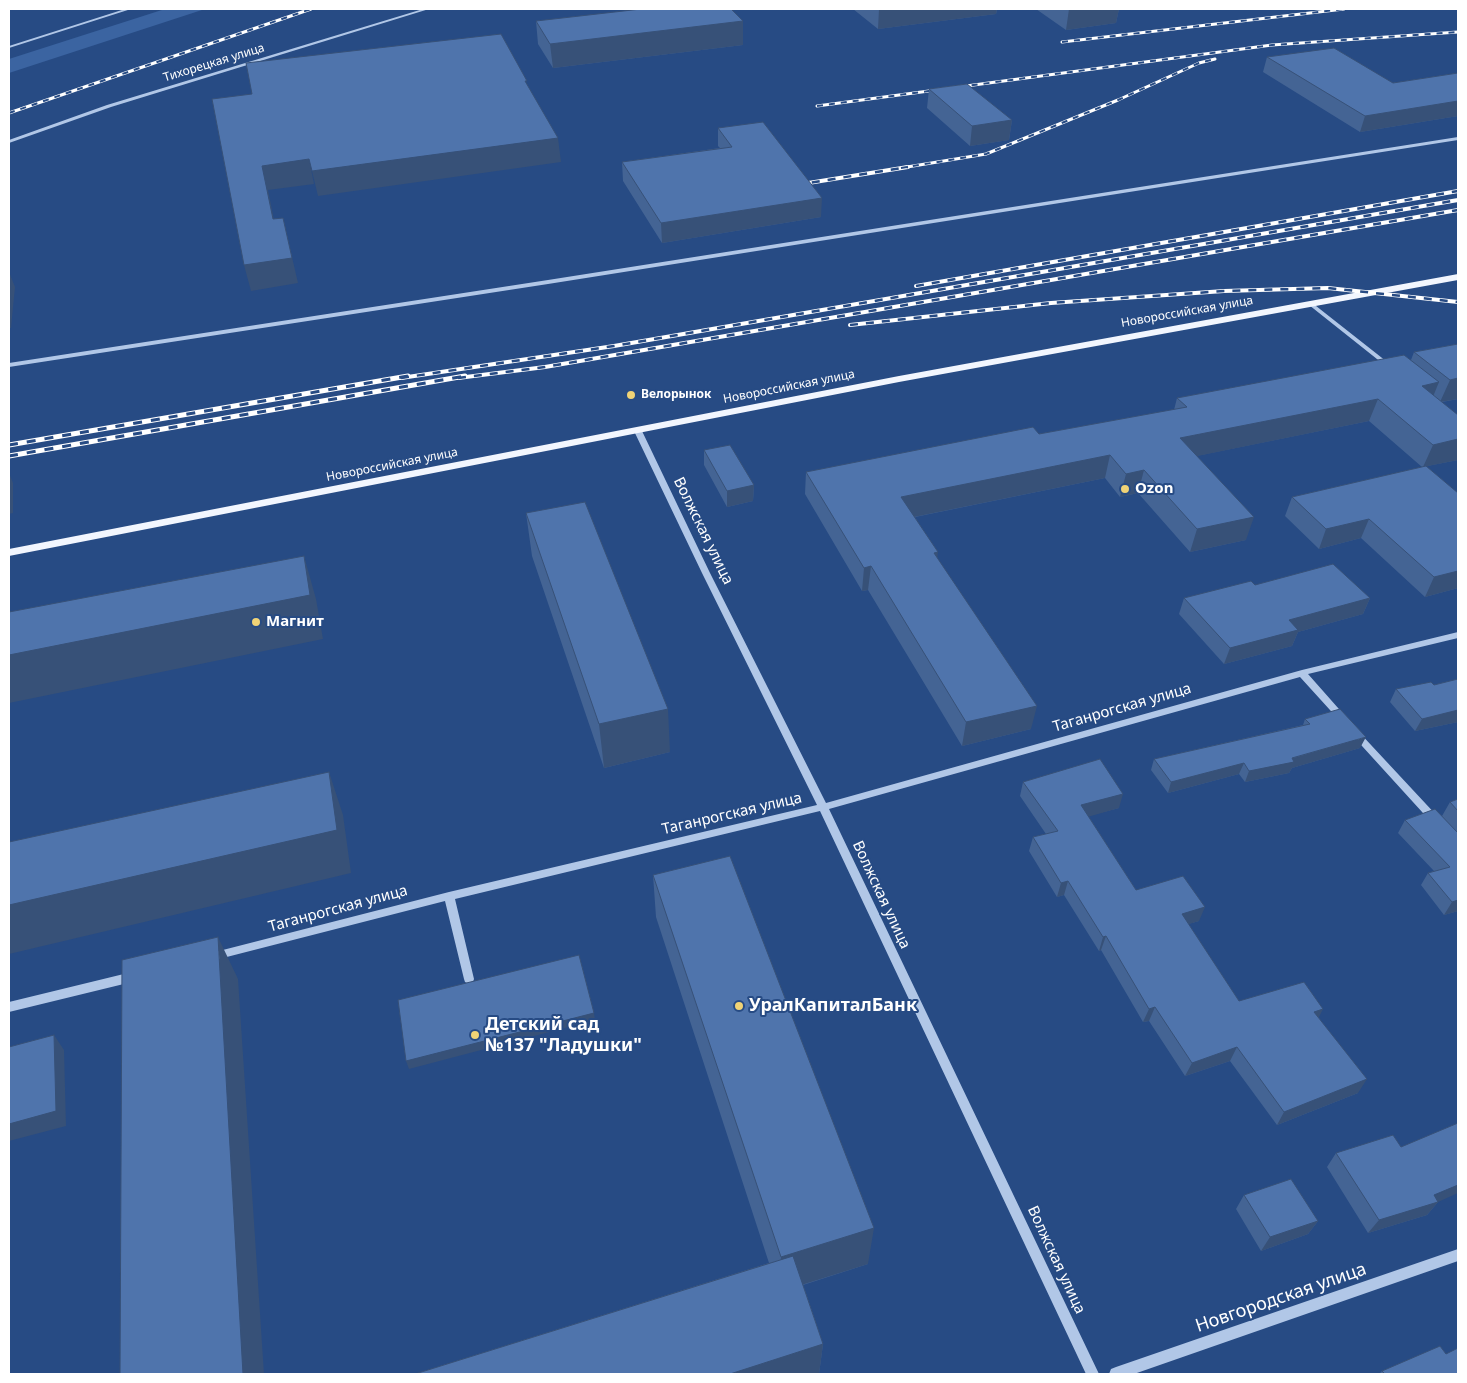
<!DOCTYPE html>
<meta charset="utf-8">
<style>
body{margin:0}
#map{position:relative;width:1467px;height:1383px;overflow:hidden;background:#274b84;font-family:"Noto Sans",sans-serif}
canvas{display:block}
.frame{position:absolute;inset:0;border:10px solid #fff;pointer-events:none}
</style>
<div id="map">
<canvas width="1467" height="1383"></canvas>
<div class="frame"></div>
</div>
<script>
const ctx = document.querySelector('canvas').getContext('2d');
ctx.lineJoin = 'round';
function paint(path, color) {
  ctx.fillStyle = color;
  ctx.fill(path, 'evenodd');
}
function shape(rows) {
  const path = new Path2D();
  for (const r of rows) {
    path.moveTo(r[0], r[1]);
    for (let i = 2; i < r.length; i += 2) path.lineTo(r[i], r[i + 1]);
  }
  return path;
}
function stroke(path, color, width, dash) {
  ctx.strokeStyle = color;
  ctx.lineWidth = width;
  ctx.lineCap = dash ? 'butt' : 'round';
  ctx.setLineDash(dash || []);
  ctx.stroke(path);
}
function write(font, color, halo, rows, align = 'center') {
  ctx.font = font + ' "Noto Sans",sans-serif';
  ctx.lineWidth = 4;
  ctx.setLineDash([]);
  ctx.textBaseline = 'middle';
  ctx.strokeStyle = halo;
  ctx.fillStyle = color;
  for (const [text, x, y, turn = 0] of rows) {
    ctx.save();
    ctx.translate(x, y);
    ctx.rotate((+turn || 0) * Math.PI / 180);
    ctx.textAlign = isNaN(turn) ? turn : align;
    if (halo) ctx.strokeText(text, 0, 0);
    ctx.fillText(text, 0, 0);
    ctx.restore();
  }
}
const green = shape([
 [165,9,205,9,9,73,9,59]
]);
const minor = shape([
 [125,9,131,9,9,48,9,46,125,9],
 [423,9,429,9,111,107,9,143,9,140,107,105,423,9],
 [1458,137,1458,140,548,284,9,367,9,363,548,280,1458,137],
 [1311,302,1391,365,1391,367,1387,367,1309,305,1309,303,1311,302],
 [638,429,642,431,710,573,826,803,1302,670,1458,632,1458,638,1308,674,1346,717,1347,719,1343,722,1340,721,1300,677,829,809,1099,1374,1086,1374,820,811,455,899,474,979,473,982,469,984,465,982,464,979,445,901,215,960,211,959,210,956,211,953,215,952,449,892,817,805,702,573,634,431,638,429],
 [1355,730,1358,731,1439,818,1441,821,1439,824,1433,824,1352,735,1350,733,1352,731,1355,730],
 [132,972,136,974,137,977,136,980,132,982,9,1012,9,1002,132,972],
 [1458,1249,1458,1261,1134,1374,1109,1374,1111,1369,1116,1367,1458,1249]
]);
const major = shape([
 [1458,274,1458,280,899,382,9,556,9,549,899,376,1458,274]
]);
const railFar2 = shape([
 [1062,42,1344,9],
 [817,106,1272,45,1458,32],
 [9,113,311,9],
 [901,168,986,154,1118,100,1199,63,1215,59]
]);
const railFar1 = shape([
 [796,185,908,167],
 [916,286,1458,191],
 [850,325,1051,303,1224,291,1328,288,1458,302],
 [401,378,614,346,1458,200],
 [458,378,545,367,1458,210]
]);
const rail = shape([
 [9,445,408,376],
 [9,456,465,376]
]);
const wall = shape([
 [853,9,997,9,996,14,878,29],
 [1036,9,1119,9,1116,23,1066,30],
 [536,21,743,21,743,45,553,68,538,44],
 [1267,57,1393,83,1458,73,1458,116,1360,132,1263,72],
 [929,89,1012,120,1009,140,970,146,927,108],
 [718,128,821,217,662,243,623,181,622,162,720,148,718,146],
 [1458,344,1458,399,1442,402,1458,460,1427,466,1458,588,1425,597,1361,538,1319,549,1285,516,1292,497,1422,467,1369,421,1196,456,1246,540,1190,552,1138,493,1120,497,1105,478,915,517,1031,729,962,746,868,590,862,591,805,494,806,472,1039,434,1174,410,1177,398,1411,360,1414,352],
 [704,450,754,485,753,501,727,507,704,465],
 [526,513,670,752,604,768,532,556],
 [1255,585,1370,598,1363,614,1298,632,1292,646,1224,664,1179,614,1184,598],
 [1458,679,1458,722,1415,731,1390,702,1396,689,1434,685],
 [1305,719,1360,748,1292,768,1289,773,1245,782,1239,774,1168,793,1151,770,1154,759,1303,725],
 [1023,782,1119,808,1088,816,1136,890,1199,921,1188,924,1239,1001,1319,1018,1358,1093,1277,1125,1230,1061,1185,1076,1149,1021,1143,1022,1101,950,1099,951,1064,895,1057,897,1029,851,1033,837,1046,834,1020,796],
 [1458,799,1458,911,1444,915,1421,885,1428,873,1434,871,1398,833,1405,820,1442,816,1450,802],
 [653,875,868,1264,803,1285,823,1344,819,1374,415,1374,769,1263,656,917],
 [1401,1147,1438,1202,1427,1215,1368,1233,1327,1167,1336,1153],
 [1244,1195,1318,1221,1308,1234,1261,1251,1236,1209],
 [1446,1354,1458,1374,1379,1374,1382,1371]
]);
const shadedWall = shape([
 [879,9,997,9,996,14,878,29],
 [1069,9,1119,9,1116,23,1066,30],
 [743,21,743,45,553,68,550,44],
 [1458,101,1458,116,1360,132,1365,116],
 [1012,120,1009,140,970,146,972,126],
 [558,138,561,162,318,196,312,171],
 [309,159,314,184,268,190,279,245,273,219,262,166],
 [822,198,821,217,662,243,661,223],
 [283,218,298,283,251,291,244,265],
 [9,272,15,287,11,328,9,328],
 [1458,378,1458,399,1440,402,1450,380],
 [1439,382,1430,404,1422,386],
 [1378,399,1369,421,1173,461,1180,438],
 [1458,439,1458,460,1423,467,1433,445],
 [1110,455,1105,478,899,520,901,497],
 [1144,470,1138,493,1120,497,1126,474],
 [9,473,13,483,13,513,9,514],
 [754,485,753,501,727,507,727,491],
 [1254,517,1246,540,1190,552,1197,529],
 [1369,519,1361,538,1319,549,1326,529],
 [938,552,935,575,934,553],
 [304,556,316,599,323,639,9,703,9,655],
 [871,566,868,590,862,591,864,568],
 [1458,571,1458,588,1425,597,1434,577],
 [1370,598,1363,614,1298,632,1292,646,1224,664,1230,648,1289,620],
 [1037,706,1031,729,962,746,966,722],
 [668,709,670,752,604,768,599,724],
 [1458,710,1458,722,1415,731,1422,719],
 [1366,737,1360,748,1292,768,1289,773,1245,782,1249,771],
 [1244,763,1239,774,1168,793,1171,782],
 [329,772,343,815,351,873,9,954,9,905],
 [1123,794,1119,808,1077,820,1081,805],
 [1068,881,1064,895,1057,897,1061,883],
 [1458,900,1458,911,1444,915,1452,902],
 [1205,907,1199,921,1176,928,1182,914],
 [1106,936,1101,950,1099,951,1103,937],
 [218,937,238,979,264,1374,243,1374],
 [1155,1007,1149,1021,1143,1022,1149,1009],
 [1323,1009,1316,1023,1314,1012],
 [594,1013,595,1020,409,1069,406,1061],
 [54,1035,64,1050,66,1126,9,1141,9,1124],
 [1237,1047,1230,1061,1185,1076,1192,1063],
 [1367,1079,1358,1093,1277,1125,1284,1112],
 [1458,1185,1458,1193,1438,1202,1427,1215,1368,1233,1379,1220],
 [1318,1221,1308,1234,1261,1251,1270,1237],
 [874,1228,868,1264,779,1292,781,1257],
 [823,1344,819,1374,730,1374]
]);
const building = shape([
 [641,9,731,9,743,21,550,44,536,21,641,9],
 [501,34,527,81,525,81,558,138,312,171,309,159,262,166,273,219,283,218,292,258,244,265,212,99,252,94,246,63,501,34],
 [1334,48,1393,83,1458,73,1458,101,1365,116,1267,57,1334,48],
 [967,84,1012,120,972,126,929,89,967,84],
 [763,122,822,198,661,223,622,162,732,147,718,128,763,122],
 [1458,344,1458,378,1450,380,1414,352,1458,344],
 [1404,355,1439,382,1422,386,1458,415,1458,439,1433,445,1378,399,1180,438,1254,517,1197,529,1144,470,1126,474,1110,455,901,497,938,552,934,553,1037,706,966,722,871,566,864,568,806,472,1033,427,1039,434,1187,407,1177,398,1404,355],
 [730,445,754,485,727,491,704,450,730,445],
 [1426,466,1458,493,1458,571,1434,577,1369,519,1326,529,1292,497,1426,466],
 [585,502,668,709,599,724,526,513,585,502],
 [304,556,310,595,9,655,9,612,304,556],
 [1333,564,1370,598,1289,620,1298,630,1230,648,1184,598,1251,581,1255,585,1333,564],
 [1458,679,1458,710,1422,719,1396,689,1431,682,1434,685,1458,679],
 [1340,709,1366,737,1292,758,1294,762,1249,771,1244,763,1171,782,1154,759,1310,724,1305,719,1340,709],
 [1100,759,1123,794,1081,805,1136,890,1183,876,1205,907,1182,914,1239,1001,1304,982,1323,1009,1314,1012,1367,1079,1284,1112,1237,1047,1192,1063,1155,1007,1149,1009,1106,936,1103,937,1068,881,1061,883,1033,837,1058,831,1023,782,1100,759],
 [329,772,337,830,9,905,9,842,329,772],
 [1458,799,1458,811,1450,802,1458,799],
 [1435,809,1458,833,1458,900,1452,902,1428,873,1450,867,1405,820,1435,809],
 [730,856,874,1228,781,1257,653,875,730,856],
 [218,937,243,1374,120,1374,122,960,218,937],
 [579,955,594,1013,406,1061,398,1000,579,955],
 [54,1035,56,1111,9,1124,9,1047,54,1035],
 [1458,1123,1458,1185,1434,1195,1438,1202,1379,1220,1336,1153,1393,1135,1401,1147,1458,1123],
 [1291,1179,1318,1221,1270,1237,1244,1195,1291,1179],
 [793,1256,823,1344,730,1374,415,1374,793,1256],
 [1440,1346,1446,1354,1458,1348,1458,1374,1385,1374,1382,1371,1440,1346]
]);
const markers = [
 [631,395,5,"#f0d376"],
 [1125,489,5,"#f0d376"],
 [256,622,5,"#f0d376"],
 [739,1006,5,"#f0d376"],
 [475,1035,5,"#f0d376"]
];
const farStreetnames = [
 ["Тихорецкая улица",214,63,-17],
 ["Новороссийская улица",1187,312,-10],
 ["Новороссийская улица",789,387,-11],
 ["Новороссийская улица",392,465,-11]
];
const farPoinames = [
 ["Велорынок",641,395]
];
const poiNames = [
 ["Ozon",1135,489],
 ["Магнит",266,622]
];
const streetNames = [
 ["Волжская улица",703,531,64],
 ["Таганрогская улица",1122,708,-16],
 ["Таганрогская улица",732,814,-13],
 ["Волжская улица",881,895,65],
 ["Таганрогская улица",338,909,-15],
 ["Волжская улица",1056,1260,65]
];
const nearPoinames = [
 ["УралКапиталБанк",749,1006],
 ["Детский сад",485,1025],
 ["№137 \"Ладушки\"",485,1046]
];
const nearStreetnames = [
 ["Новгородская улица",1281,1298,-19]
];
paint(green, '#3b64a1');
paint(minor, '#b1c7e7');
paint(major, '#f2f6fe');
stroke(railFar2, '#fff', 3);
stroke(railFar1, '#fff', 4);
stroke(rail, '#fff', 5);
stroke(railFar2, '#274b84', 2, [6]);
stroke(railFar1, '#274b84', 2.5, [8]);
stroke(rail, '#274b84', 3, [9]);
paint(wall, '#446494');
paint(shadedWall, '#375178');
paint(building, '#4f74ac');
stroke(building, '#375178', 1);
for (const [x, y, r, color] of markers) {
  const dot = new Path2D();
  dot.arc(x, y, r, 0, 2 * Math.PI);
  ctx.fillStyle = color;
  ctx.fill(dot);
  stroke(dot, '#274b84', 2);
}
write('12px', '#fff', '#274b84', farStreetnames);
write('bold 12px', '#fff', '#274b84', farPoinames, 'left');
write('bold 15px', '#fff', '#274b84', poiNames, 'left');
write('15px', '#fff', '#274b84', streetNames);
write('bold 18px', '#fff', '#274b84', nearPoinames, 'left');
write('18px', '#fff', '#274b84', nearStreetnames);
</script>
